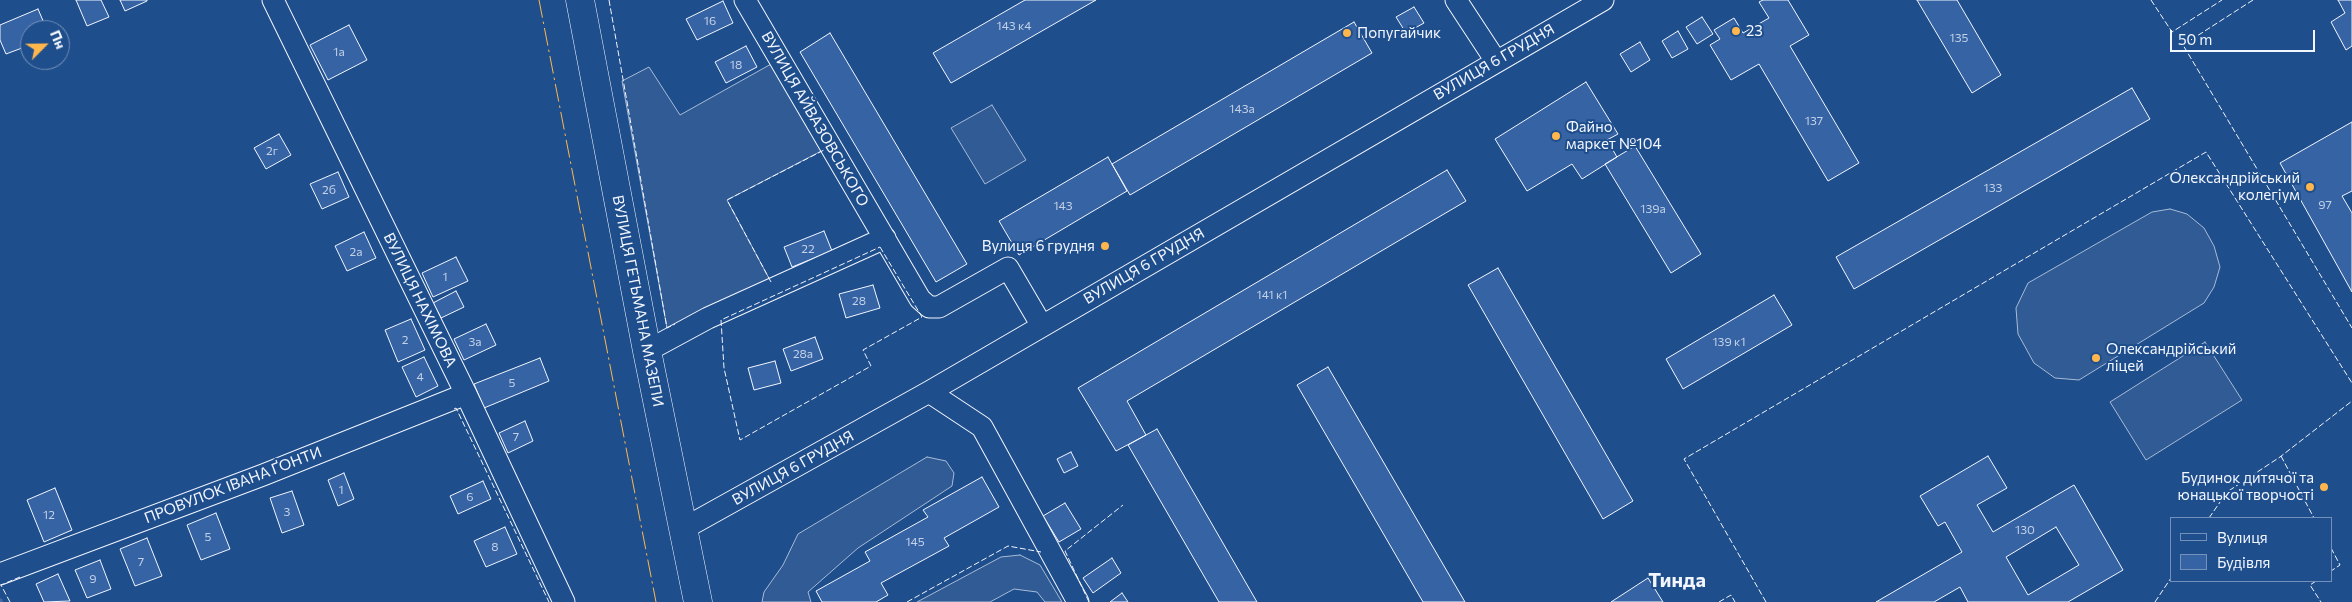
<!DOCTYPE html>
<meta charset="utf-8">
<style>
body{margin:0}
#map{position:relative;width:2352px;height:602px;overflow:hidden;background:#1f4e8c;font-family:Commissioner,sans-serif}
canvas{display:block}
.legend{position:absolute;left:2170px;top:517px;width:162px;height:65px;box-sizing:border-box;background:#1f4e8c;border:1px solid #7391ba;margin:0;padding:6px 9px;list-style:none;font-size:15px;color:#f2f6ff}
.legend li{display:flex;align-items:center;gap:10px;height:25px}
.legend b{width:25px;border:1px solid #7391ba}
.north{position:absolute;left:20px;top:20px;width:50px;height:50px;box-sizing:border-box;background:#1f4e8c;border:1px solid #7391ba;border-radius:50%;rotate:67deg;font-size:14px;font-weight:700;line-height:20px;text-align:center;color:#f2f6ff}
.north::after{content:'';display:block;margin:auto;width:18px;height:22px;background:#ffb74d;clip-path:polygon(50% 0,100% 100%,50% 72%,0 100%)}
.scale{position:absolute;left:2170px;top:30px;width:145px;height:22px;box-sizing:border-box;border:2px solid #f2f6ff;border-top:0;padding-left:6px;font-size:15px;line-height:18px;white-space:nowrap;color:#f2f6ff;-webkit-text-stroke:4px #1f4e8c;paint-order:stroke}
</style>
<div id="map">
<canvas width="2352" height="602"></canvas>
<ul class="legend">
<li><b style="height:6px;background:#1f4e8c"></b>Вулиця</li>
<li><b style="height:14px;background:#3563a3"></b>Будівля</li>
</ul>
<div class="north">Пн</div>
<div class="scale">50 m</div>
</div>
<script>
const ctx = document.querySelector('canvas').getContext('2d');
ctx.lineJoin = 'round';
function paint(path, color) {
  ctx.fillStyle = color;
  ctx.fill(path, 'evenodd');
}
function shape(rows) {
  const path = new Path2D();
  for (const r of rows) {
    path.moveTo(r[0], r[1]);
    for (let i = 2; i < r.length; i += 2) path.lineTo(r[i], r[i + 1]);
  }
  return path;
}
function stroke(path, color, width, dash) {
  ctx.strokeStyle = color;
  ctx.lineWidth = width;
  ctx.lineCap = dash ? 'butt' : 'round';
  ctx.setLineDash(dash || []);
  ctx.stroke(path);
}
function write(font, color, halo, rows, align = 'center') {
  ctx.font = font + ' Commissioner,sans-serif';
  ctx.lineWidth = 4;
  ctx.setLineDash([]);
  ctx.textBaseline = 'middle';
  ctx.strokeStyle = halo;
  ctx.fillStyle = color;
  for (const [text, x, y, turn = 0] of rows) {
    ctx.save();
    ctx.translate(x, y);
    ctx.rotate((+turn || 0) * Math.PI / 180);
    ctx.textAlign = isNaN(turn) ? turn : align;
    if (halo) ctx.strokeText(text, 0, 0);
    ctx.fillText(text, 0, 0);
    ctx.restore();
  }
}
const built = shape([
 [773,63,825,149,727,200,771,282,667,328,622,81,649,67,680,115,773,63],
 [992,105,1026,160,985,184,951,128,992,105],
 [2170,209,2187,214,2204,228,2214,246,2220,267,2214,287,2204,303,2079,380,2055,378,2034,363,2018,334,2016,308,2028,283,2152,212,2170,209],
 [2205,342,2242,400,2146,460,2110,402,2205,342],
 [927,457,946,461,954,473,952,486,858,548,808,592,811,602,762,602,764,592,783,565,798,534,927,457],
 [1020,555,1040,565,1062,602,1045,602,1037,592,1014,589,990,602,917,602,1001,557,1020,555]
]);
const stream = shape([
 [0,601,0,602]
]);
const building = shape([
 [76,0,101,0,109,17,87,26,76,0],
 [120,0,147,0,147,1,125,11,120,0],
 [1025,0,1096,0,951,83,933,53,1025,0],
 [1763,0,1788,0,1809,35,1790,46,1859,163,1828,181,1759,64,1731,80,1710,45,1720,39,1714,30,1734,18,1743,33,1769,18,1759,2,1763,0],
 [1917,0,1957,0,2001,75,1972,93,1917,0],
 [2338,0,2352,0,2352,46,2346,50,2331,22,2345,13,2338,0],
 [723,1,733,23,697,40,686,19,723,1],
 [1414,7,1424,23,1406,33,1396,17,1414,7],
 [38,9,47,30,30,30,30,45,6,54,0,40,0,25,38,9],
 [1702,17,1713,34,1697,44,1686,27,1702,17],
 [1354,22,1372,53,1130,195,1112,164,1354,22],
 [349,25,367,60,328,80,310,45,349,25],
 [1678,31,1688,49,1672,58,1662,41,1678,31],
 [830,33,967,264,936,282,800,52,830,33],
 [1640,42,1650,60,1631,72,1620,54,1640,42],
 [746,46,757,67,726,83,715,62,746,46],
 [1586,82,1618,134,1607,140,1617,157,1582,179,1572,164,1527,191,1495,139,1586,82],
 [2132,88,2150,119,1854,289,1836,257,2132,88],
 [2352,122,2352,191,2342,196,2352,213,2352,292,2280,163,2352,122],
 [279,134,291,155,266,169,254,148,279,134],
 [1635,146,1701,254,1671,273,1605,164,1635,146],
 [1108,157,1127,191,1019,255,999,221,1108,157],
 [1447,170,1466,201,1127,401,1146,435,1116,451,1078,388,1447,170],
 [338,172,349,197,322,209,310,184,338,172],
 [824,231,832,251,792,267,784,247,824,231],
 [364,232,376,258,347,271,335,246,364,232],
 [456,257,468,281,433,297,422,273,456,257],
 [1498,268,1633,501,1603,519,1468,285,1498,268],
 [873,285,880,308,846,318,839,294,873,285],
 [456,291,464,307,441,318,433,303,456,291],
 [1774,295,1792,325,1683,389,1666,359,1774,295],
 [411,319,425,350,398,362,385,330,411,319],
 [486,324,496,345,464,360,454,339,486,324],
 [815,337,823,359,791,371,783,349,815,337],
 [424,357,438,386,416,397,402,367,424,357],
 [540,358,549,381,484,408,474,384,540,358],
 [775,361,781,383,754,390,748,368,775,361],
 [1328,367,1465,602,1423,602,1297,385,1328,367],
 [525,421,533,441,508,453,499,433,525,421],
 [1157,429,1257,602,1219,602,1128,445,1157,429],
 [1071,452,1078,466,1064,473,1057,459,1071,452],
 [1988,456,2007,488,1977,505,1993,532,2074,485,2123,570,2068,602,1968,602,1960,587,1934,602,1876,602,1962,552,1945,522,1938,526,1920,496,1988,456],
 [2056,527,2079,565,2028,595,2006,557,2056,527],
 [344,473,354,499,338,506,328,480,344,473],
 [982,477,999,507,944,538,949,546,881,583,888,595,876,602,822,602,816,591,870,561,865,552,928,517,923,510,982,477],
 [483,481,491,499,458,514,450,496,483,481],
 [55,488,72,530,44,542,27,500,55,488],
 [292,491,304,525,282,533,270,498,292,491],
 [1065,503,1081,529,1059,542,1043,516,1065,503],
 [216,513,230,549,201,560,187,525,216,513],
 [505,527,517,554,486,567,474,541,505,527],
 [147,538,162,576,135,586,120,549,147,538],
 [1112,558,1121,573,1093,593,1083,578,1112,558],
 [100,560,111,589,87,598,75,570,100,560],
 [58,574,70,601,44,602,36,584,58,574],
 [1648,578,1663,602,1611,602,1648,578],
 [1122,593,1128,602,1110,602,1122,593]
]);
const minor = shape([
 [273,0,466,394,564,602],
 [745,0,920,299,929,307,939,307,1008,268,1042,326],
 [1456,0,1496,61],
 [647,351,708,318,885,238],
 [929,392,982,427,1078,602],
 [683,529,929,392,1603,0],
 [0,574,263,475,466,394]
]);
const highway = shape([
 [580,0,647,351,698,602]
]);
const fence = shape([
 [609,0,667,328,675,324],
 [2151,0,2172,32,2222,0],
 [2253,0,2183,45,2352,328],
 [880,247,922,317,863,350,871,366,740,440,724,368,721,320,880,247],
 [771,282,727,200,824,150],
 [454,409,456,408,549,602],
 [2281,456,2314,518],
 [2209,518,2227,492,2280,457,2352,401],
 [2331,548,2340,565,2331,571],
 [2316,581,2310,585,2321,602],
 [10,602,1,585,20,577],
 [907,602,1008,546,1041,552],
 [1089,602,1065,551,1123,505],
 [1719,602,1731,595,1735,602],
 [1766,602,1684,459,2206,152,2352,383],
 [2155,602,2171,578]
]);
const power = shape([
 [539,0,656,602]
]);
const markers = [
 [1736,31,5,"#ffb74d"],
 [1347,33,5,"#ffb74d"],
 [1556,136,5,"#ffb74d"],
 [2310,187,5,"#ffb74d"],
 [1105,246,5,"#ffb74d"],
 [2096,358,5,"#ffb74d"],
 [2324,487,5,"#ffb74d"]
];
const numberNames = [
 ["16",710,21],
 ["143 к4",1014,26],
 ["135",1959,38],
 ["1а",339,52],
 ["18",736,65],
 ["143а",1242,109],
 ["137",1814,121],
 ["2г",272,151],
 ["133",1993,188],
 ["2б",329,190],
 ["97",2325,205],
 ["143",1063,206],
 ["139а",1653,209],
 ["22",808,249],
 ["2а",356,252],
 ["1",445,277],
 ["141 к1",1272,295],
 ["28",859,301],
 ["2",405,340],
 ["3а",475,342],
 ["139 к1",1729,342],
 ["28а",803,354],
 ["4",420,377],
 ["5",512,383],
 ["7",516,437],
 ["1",341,490],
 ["6",470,497],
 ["3",287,512],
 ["12",49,515],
 ["130",2025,530],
 ["5",208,537],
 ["145",915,542],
 ["8",495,547],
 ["7",141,562],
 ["9",93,579]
];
const poiNames = [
 ["23",1746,31],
 ["Попугайчик",1357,33],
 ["Файно",1566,127],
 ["маркет №104",1566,144],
 ["Олександрійський",2300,178,"right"],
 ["колегіум",2300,195,"right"],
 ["Вулиця 6 грудня",1095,246,"right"],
 ["Олександрійський",2106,349],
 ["ліцей",2106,366],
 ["Будинок дитячої та",2314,478,"right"],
 ["юнацької творчості",2314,495,"right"]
];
const streetNames = [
 ["ВУЛИЦЯ 6 ГРУДНЯ",1494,62,-30],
 ["ВУЛИЦЯ АЙВАЗОВСЬКОГО",815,119,60],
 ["ВУЛИЦЯ 6 ГРУДНЯ",1144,266,-30],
 ["ВУЛИЦЯ НАХІМОВА",420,300,64],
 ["ВУЛИЦЯ ГЕТЬМАНА МАЗЕПИ",638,301,79],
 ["ВУЛИЦЯ 6 ГРУДНЯ",793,468,-29],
 ["ПРОВУЛОК ІВАНА ҐОНТИ",233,485,-21]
];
const districtNames = [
 ["Тинда",1677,580]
];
paint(built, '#305b95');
stroke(built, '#a8bbd7', 1);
stroke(stream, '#446ba0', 5.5);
paint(building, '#3563a3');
stroke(building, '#f2f6ff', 1);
stroke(minor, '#f2f6ff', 23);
stroke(highway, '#f2f6ff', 29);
stroke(minor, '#1f4e8c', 21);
stroke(highway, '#1f4e8c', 28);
stroke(fence, '#f2f6ff', 1, [6, 2.5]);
stroke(power, '#ffb74d', 1, [18, 4, 2.5, 4]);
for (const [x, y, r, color] of markers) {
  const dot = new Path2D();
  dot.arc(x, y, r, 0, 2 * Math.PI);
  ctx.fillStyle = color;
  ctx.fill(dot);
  stroke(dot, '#1f4e8c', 2);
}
write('12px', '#c3d1e8', null, numberNames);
write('15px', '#f2f6ff', '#1f4e8c', poiNames, 'left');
write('15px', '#f2f6ff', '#1f4e8c', streetNames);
write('bold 20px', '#f2f6ff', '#1f4e8c', districtNames);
</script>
